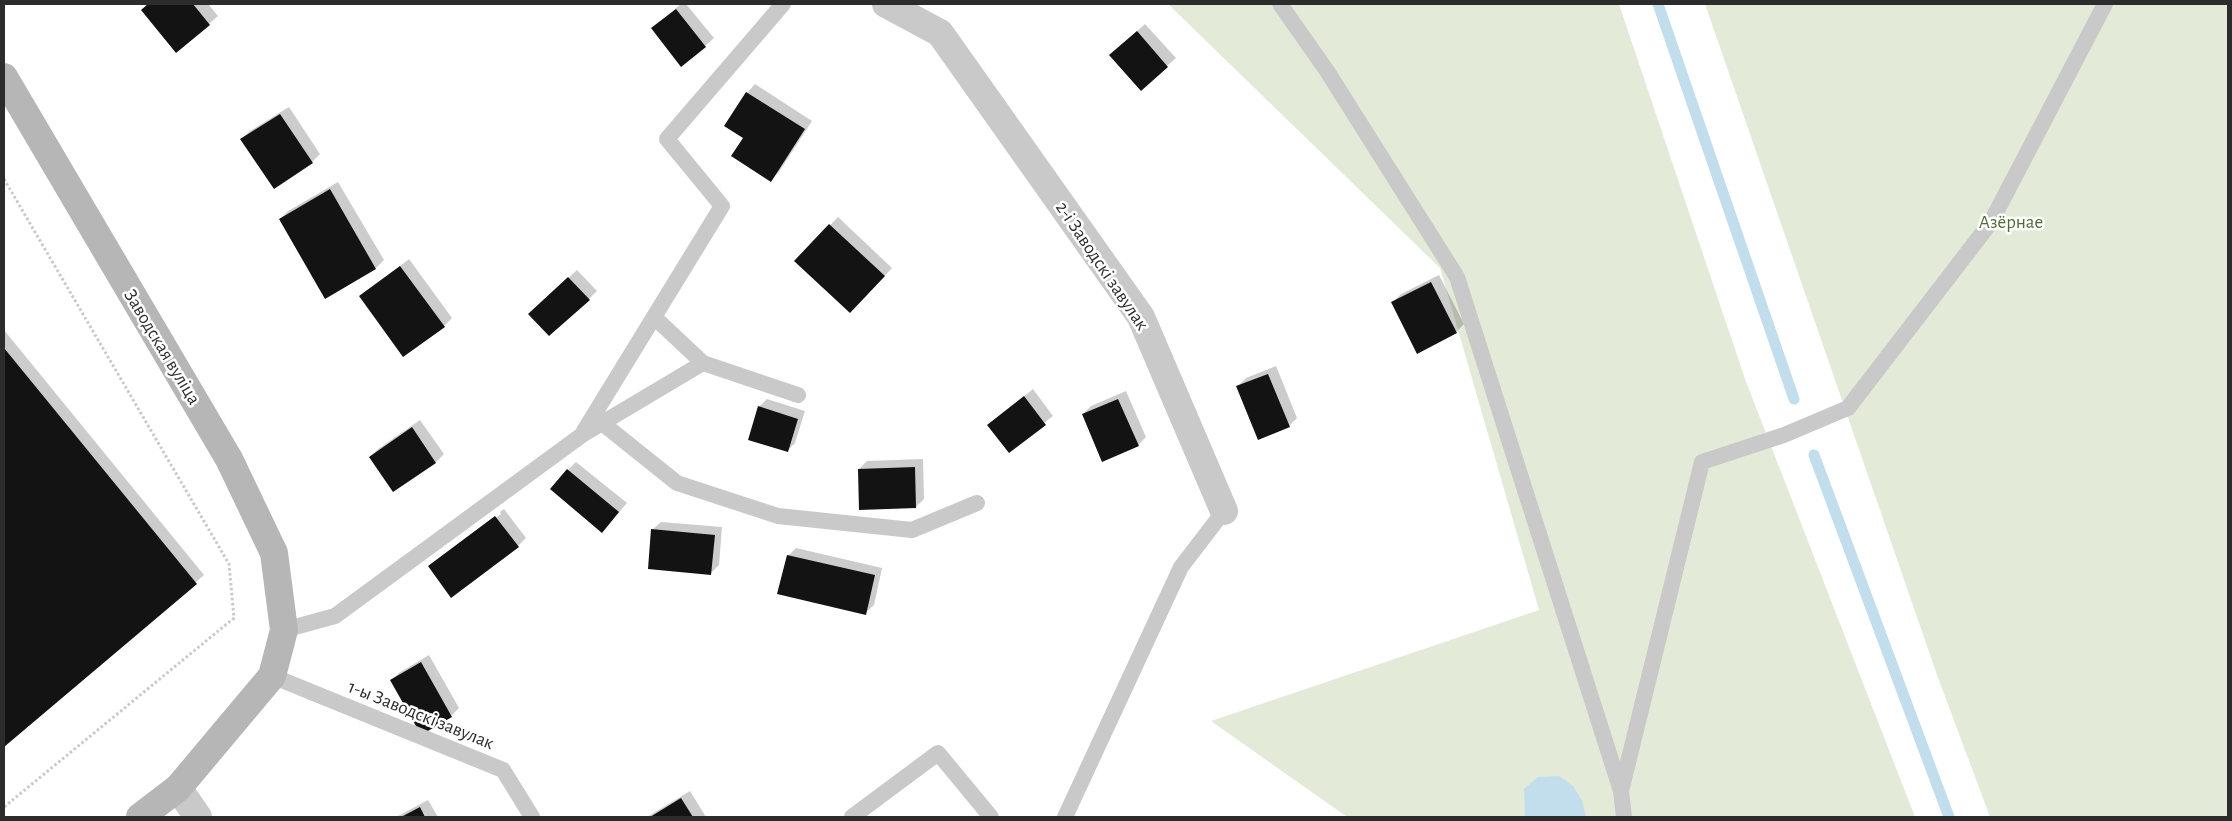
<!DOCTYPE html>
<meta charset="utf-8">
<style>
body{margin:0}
#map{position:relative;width:2232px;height:821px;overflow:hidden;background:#fff;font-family:"Alegreya Sans",sans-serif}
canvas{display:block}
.frame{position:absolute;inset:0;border:5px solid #2c2c2c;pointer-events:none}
</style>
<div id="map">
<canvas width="2232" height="821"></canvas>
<div class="frame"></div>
</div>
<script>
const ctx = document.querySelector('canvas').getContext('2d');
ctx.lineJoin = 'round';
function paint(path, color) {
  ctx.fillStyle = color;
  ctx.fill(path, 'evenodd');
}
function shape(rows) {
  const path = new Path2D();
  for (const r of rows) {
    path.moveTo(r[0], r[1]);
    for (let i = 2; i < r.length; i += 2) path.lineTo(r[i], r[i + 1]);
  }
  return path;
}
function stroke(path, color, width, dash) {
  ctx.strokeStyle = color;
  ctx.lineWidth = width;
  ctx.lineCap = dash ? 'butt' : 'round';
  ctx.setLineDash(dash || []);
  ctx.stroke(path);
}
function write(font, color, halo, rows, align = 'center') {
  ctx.font = font + ' "Alegreya Sans",sans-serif';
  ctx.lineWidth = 5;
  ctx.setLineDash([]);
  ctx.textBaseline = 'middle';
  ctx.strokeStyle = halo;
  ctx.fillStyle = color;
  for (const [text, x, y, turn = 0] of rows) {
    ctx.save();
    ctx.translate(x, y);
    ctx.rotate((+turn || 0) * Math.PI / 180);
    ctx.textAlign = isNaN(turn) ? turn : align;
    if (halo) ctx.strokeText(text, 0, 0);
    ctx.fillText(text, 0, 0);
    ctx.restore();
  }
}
const green = shape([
 [1168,4,1619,4,1745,379,1915,817,1347,817,1211,721,1539,610,1440,268],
 [1705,4,2228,4,2228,817,1990,817,1937,675]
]);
const water = shape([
 [1559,776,1573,786,1582,800,1586,817,1525,817,1524,789,1538,777]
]);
const shadow = shape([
 [148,4,208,4,218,16,177,52,142,10],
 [681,4,686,4,714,38,705,46,652,28],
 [1145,24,1176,58,1141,89,1119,47],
 [755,84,812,121,779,172,771,180,745,137,747,93],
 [289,107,320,154,312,162,242,139,250,131],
 [338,182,384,260,376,268,326,297,280,219,288,211],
 [838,217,892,268,850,312,796,261],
 [409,259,452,318,444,326,361,296],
 [577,270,597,291,589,299,538,306],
 [1439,275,1464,324,1456,332,1393,302,1401,294],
 [4,330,204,575,4,745],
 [1276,366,1297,418,1289,426,1238,386,1246,378],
 [1033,389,1053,416,1009,451,989,425],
 [1126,391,1146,437,1138,445,1083,414,1091,406],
 [767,399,805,411,795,443,787,451,759,407],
 [420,420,444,454,436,462,394,491,370,457,378,449],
 [923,459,924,499,916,507,859,469,867,461],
 [576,462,627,503,610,523,568,470],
 [504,509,526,538,518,546,429,567,501,514,500,512],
 [661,522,722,527,719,565,711,573,652,530],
 [796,548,882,568,874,605,865,613,788,556],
 [429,655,459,708,451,716,391,681,399,673],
 [690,791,706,817,647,817],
 [428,800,438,817,396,817]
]);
const stream = shape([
 [1658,4,1794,399],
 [1814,455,1949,817]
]);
const building = shape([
 [148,4,193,4,210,25,176,53,141,10],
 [676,9,706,47,681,67,651,28],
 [1137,31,1168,67,1141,91,1109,55],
 [746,92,805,129,771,182,731,156,743,138,724,126],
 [280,114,313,163,274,189,240,139],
 [330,189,376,269,325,299,279,219],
 [829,224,885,276,850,313,794,261],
 [400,266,445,327,403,357,359,296],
 [568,277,590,300,549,336,528,314],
 [1431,282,1457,333,1417,354,1391,302],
 [4,348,197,584,4,747],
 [1268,374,1290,427,1258,440,1236,386],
 [1024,396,1046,425,1009,453,987,425],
 [1118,399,1139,446,1102,462,1082,414],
 [758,406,798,419,788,452,748,440],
 [412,427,436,463,393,492,369,457],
 [915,467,916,508,859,510,858,469],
 [567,469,619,512,602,533,550,489],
 [495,516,519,547,451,598,428,566],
 [651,529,715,535,711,575,648,569],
 [787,555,875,575,866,615,777,594],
 [421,662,452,717,421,735,390,680],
 [681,798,693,817,650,817],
 [420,807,425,817,401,817]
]);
const path = shape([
 [4,179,229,564,234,618,4,807]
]);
const lane = shape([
 [1280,4,1327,71,1457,277,1621,791,1624,817],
 [703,363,798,395],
 [602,423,677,483,778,516,912,530,977,503],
 [584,431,722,206,667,139,783,4],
 [284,630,335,616,582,435,703,363,654,317],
 [272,676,503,770,532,817],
 [1621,791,1702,462,1784,435,1848,408,1991,222,2105,4],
 [852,817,938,753,991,817],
 [1065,817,1181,567,1224,511]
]);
const street = shape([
 [886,4,940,33,1141,317,1224,511],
 [178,788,198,817]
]);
const secondary = shape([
 [4,77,229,459,274,553,284,630,272,676,178,788,140,817]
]);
const parkNames = [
 ["Азёрнае",2011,222]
];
const streetNames = [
 ["2-і Заводскі завулак",1102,266,56],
 ["Заводская вуліца",162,347,59],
 ["1-ы Заводскі завулак",421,715,22]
];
paint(green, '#e3ebd8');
paint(water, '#c2deed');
paint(shadow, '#0003');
stroke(stream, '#c2deed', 11);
paint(building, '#131313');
stroke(path, '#c9c9c9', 3, [2.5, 2.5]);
stroke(lane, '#c9c9c9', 16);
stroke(street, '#c9c9c9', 28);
stroke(secondary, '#b6b6b6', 28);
write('19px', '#516a37', '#fff', parkNames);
write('19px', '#2c2c2c', '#fff', streetNames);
</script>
